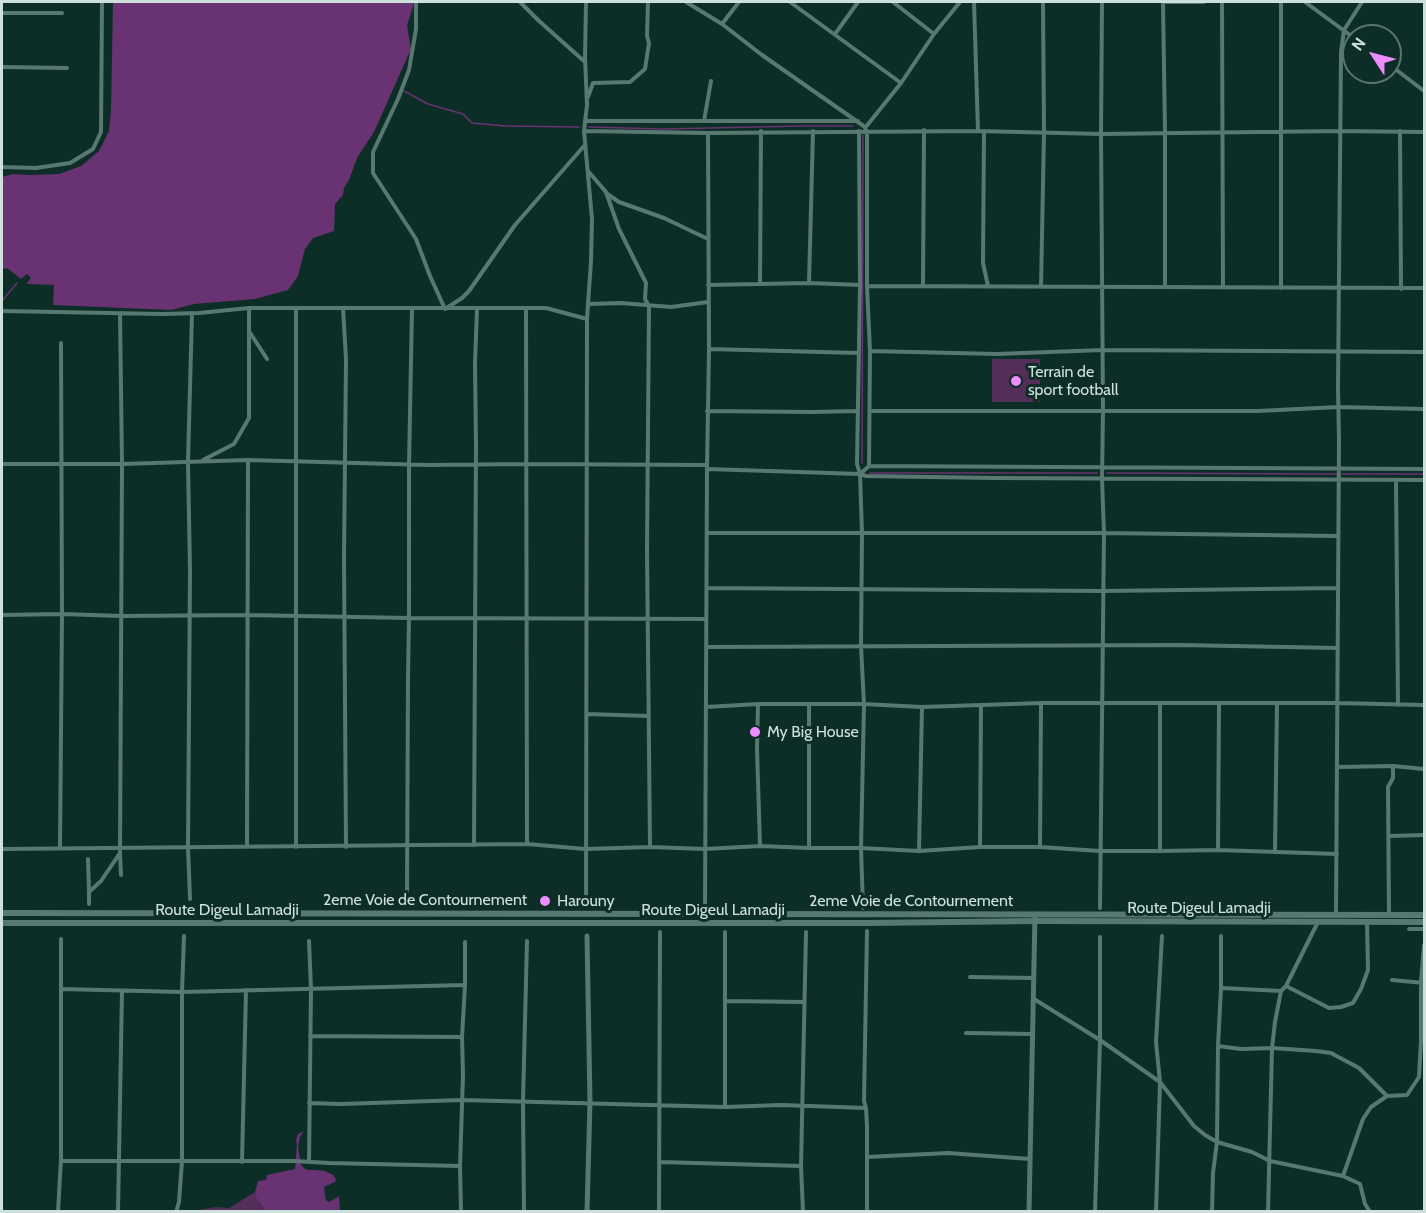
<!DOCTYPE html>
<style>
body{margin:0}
#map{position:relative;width:1426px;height:1213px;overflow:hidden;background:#0d2e27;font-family:Cabin,sans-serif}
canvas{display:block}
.frame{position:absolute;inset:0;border:3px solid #cee0db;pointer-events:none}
.north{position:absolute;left:1342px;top:24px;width:60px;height:60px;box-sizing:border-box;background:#0d2e27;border:2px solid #5a756f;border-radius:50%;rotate:306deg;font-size:16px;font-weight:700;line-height:24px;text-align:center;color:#cee0db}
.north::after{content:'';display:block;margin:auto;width:21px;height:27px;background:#eb8dfc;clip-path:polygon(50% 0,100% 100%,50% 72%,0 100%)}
</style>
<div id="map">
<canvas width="1426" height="1213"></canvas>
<div class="frame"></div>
<div class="north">N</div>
</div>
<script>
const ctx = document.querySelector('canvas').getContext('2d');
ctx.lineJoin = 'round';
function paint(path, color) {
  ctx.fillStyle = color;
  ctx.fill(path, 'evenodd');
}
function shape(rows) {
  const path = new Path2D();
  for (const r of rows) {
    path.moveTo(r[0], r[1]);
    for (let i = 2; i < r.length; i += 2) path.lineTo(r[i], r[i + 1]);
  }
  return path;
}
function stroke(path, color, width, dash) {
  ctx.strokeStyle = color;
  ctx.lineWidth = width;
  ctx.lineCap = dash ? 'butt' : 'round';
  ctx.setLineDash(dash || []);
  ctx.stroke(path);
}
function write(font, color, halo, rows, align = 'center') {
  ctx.font = font + ' Cabin,sans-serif';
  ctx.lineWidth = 6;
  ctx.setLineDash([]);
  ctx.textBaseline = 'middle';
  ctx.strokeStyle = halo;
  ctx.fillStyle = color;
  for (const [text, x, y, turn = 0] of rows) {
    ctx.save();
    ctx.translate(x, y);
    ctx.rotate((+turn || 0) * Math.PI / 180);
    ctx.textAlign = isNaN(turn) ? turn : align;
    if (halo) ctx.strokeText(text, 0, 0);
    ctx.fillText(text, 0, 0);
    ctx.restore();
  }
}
const green = shape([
 [992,359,1040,359,1040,402,992,402],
 [255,1192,256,1198,265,1210,264,1212,189,1212,215,1207,229,1208]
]);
const water = shape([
 [113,2,414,2,413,7,407,25,411,49,374,132,357,158,349,180,344,188,343,195,335,204,334,231,313,238,305,249,298,276,288,290,255,299,194,304,171,310,53,305,54,285,28,284,27,283,31,278,27,274,21,279,7,268,4,269,2,267,2,177,13,174,29,175,59,174,81,166,99,151,109,131,111,110],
 [304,1131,300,1137,298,1147,301,1165,305,1169,309,1170,316,1170,325,1171,333,1175,336,1179,335,1182,324,1187,325,1195,326,1200,329,1202,339,1196,340,1211,264,1211,265,1210,256,1198,255,1192,258,1181,266,1180,267,1175,295,1169,297,1144,296,1140,298,1134]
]);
const stream = shape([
 [404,91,428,104,463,114,472,123,506,126,579,127],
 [589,127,663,129,802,126,853,126],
 [2,301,17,283],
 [862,463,863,135],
 [870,473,1097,473],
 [1107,473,1337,474],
 [1341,474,1424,474]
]);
const minor = shape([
 [416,2,416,29,409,70,398,99,373,152,373,173,416,239,430,276,445,309,462,298,469,291,515,225,584,146],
 [520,2,538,20,585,62],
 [586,2,585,57,587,105,584,131,592,219,591,261,587,319,586,903],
 [686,2,722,24,762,55,865,127],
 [790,2,901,83],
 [893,2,934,34],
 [974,2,978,131],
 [1163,2,1165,132,1165,287],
 [1163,2,1204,2],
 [1222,2,1223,287],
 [1305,2,1354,38],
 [2,13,62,13],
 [722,24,739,2],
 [835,34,858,2],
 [1390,65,1424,91],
 [2,67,67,68],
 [588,97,593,83,630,82,645,69,649,43,647,36,648,2],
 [585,121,858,121],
 [704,121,711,81],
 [865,128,901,83,934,34,960,2],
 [584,131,708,133,978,131,1101,134,1339,131,1424,132],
 [859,131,860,285,857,464,860,474],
 [984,131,983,263,988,286],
 [1400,131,1401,289],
 [2,167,36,168,70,163,93,149,101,132,102,2],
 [588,171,606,192,619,229,646,283,645,299,649,306,647,550,650,847],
 [606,193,619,202,664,218,708,239],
 [809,283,813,131],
 [760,284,761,131],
 [708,285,809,283,860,285],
 [867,286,1424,288],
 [923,286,924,130],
 [1041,287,1044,132,1043,2],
 [1281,288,1281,2],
 [589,304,621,303,671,307,708,302],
 [249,308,249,331,267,359],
 [296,308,296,847],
 [343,308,346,359,344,557,346,847],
 [526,309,527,844],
 [2,311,162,314,199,313,249,308,546,308,587,319],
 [709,349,859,353],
 [870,351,997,354,1102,350,1424,352],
 [707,411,811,412,858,411],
 [870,411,1258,411,1338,407,1424,409],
 [203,460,234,444,249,418,249,331],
 [2,464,122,464,248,460,428,465,525,464,707,465],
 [869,466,1424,469],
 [707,469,860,474,866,476,994,478,1424,480],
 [1396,480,1398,705],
 [707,533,1104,533,1338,536],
 [707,588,1103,591,1338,588],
 [2,615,62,614,122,616,247,615,409,618,706,619],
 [706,647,1180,645,1338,648],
 [1160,703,1160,851],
 [758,704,757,749,760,846],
 [809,704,809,848],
 [706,707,758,704,864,704,922,707,1041,703,1337,703,1424,705],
 [587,714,649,716],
 [1337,767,1393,766,1424,769],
 [1389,836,1424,835],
 [474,845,476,446,475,363,477,309],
 [247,847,248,460],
 [980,847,981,705],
 [1040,847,1041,703],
 [60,848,62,614,61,343],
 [2,849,527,844,585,849,650,847,705,849,760,846,809,848,861,848,919,851,980,847,1040,847,1100,851,1160,851,1218,850,1337,854],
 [1218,850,1219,703],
 [919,851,922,707],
 [1275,851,1277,703],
 [120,854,121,875],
 [88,859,89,892],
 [407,897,408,677,409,618,409,465,412,308],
 [190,899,188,847,190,571,188,462,192,313],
 [89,904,89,892,101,881,120,853,122,464,120,313],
 [705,908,707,469,709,349,708,133],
 [863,908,861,848,864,704,861,646,862,533,860,474,869,466,870,351,867,286,867,131],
 [1100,908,1104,533,1102,479,1103,410,1101,134,1102,2],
 [1336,915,1339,439,1338,388,1341,52,1344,30,1362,2],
 [1389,915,1388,787,1393,778,1393,766],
 [1409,929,1424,929],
 [725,932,725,1107],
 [309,941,311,989,309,1162],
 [970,977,1034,978],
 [1392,980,1424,983],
 [1286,986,1329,1008,1341,1007,1353,1003,1361,989,1368,970,1367,921],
 [1222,988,1281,991],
 [61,989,182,992,465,985],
 [1034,999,1100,1040,1160,1082,1194,1126,1205,1135,1217,1142,1252,1152,1270,1161,1343,1176,1360,1184,1365,1204,1370,1212],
 [726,1001,804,1002],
 [966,1033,1033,1034],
 [310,1036,462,1037],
 [1218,1046,1241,1049,1272,1048,1316,1051,1331,1053,1359,1068,1387,1096],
 [309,1103,341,1104,462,1100,725,1107,781,1105,866,1108],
 [867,1157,948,1153,1030,1159],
 [61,1161,294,1161,329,1163,460,1166],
 [242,1162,246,990],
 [660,1162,801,1166],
 [1343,1176,1363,1119,1371,1107,1387,1096,1407,1095,1419,1077,1421,1040,1421,982,1424,945],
 [58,1212,61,1159,61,939],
 [118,1212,122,991],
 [176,1212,179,1202,182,1161,182,992,184,936],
 [461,1212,460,1166,463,1075,462,1037,465,985,465,942],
 [524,1212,523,1101,527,941],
 [659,1212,660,932],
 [803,1212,801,1166,806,932],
 [867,1212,867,1126,866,1108,864,1101,867,931],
 [1095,1212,1100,1040,1100,937],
 [1156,1212,1160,1082,1156,1042,1162,936],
 [1212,1212,1213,1173,1217,1142,1218,1046,1221,988,1221,936],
 [1268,1212,1272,1048,1275,1022,1281,991,1286,986,1318,922]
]);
const tertiary = shape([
 [587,936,590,1102,587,1212],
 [1029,1212,1035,914]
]);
const secondary = shape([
 [2,913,1424,915],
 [2,923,867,923,1036,921,1424,922]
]);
const markers = [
 [1016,381,6,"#eb8dfc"],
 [755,732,6,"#eb8dfc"],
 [545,901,6,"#eb8dfc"]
];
const poiNames = [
 ["Terrain de",1028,372],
 ["sport football",1028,390],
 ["My Big House",767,732],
 ["Harouny",557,901]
];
const streetNames = [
 ["2eme Voie de Contournement",425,900],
 ["2eme Voie de Contournement",911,901],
 ["Route Digeul Lamadji",1199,908],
 ["Route Digeul Lamadji",227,910],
 ["Route Digeul Lamadji",713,910]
];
paint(green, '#532e59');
paint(water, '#693272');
stroke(stream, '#693272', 1.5);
stroke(minor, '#587970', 4);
stroke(tertiary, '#587970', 5);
stroke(secondary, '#587970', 6);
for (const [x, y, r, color] of markers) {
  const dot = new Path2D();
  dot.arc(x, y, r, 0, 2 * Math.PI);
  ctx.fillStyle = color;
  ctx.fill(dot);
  stroke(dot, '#0d2e27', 2);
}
write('16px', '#cee0db', '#0d2e27', poiNames, 'left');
write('16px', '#cee0db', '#0d2e27', streetNames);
</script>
